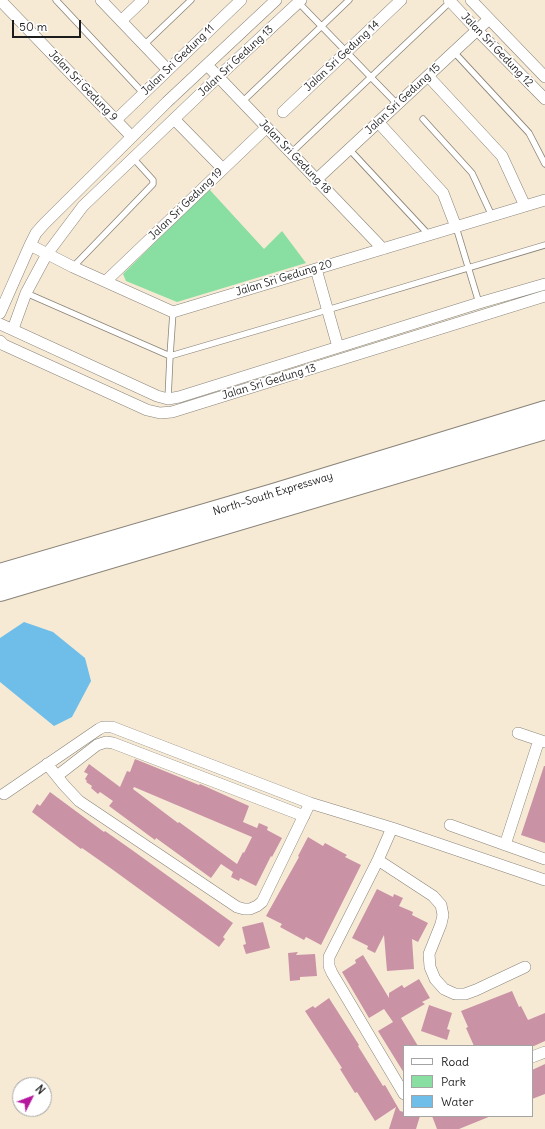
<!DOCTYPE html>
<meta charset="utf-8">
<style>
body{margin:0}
#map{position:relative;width:545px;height:1129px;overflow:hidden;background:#f6ead5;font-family:Delius,sans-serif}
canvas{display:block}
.legend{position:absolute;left:403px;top:1045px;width:130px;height:72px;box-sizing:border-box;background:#fff;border:1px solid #a4a4a4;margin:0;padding:5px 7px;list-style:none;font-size:12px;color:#1c1c1c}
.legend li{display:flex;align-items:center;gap:8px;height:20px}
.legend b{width:20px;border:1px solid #a4a4a4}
.north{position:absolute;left:12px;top:1077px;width:40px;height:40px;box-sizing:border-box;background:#fff;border:1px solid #a4a4a4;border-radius:50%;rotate:48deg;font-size:11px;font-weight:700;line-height:16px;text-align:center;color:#1c1c1c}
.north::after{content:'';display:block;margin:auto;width:14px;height:18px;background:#b5179e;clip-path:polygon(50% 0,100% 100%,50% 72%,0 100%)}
.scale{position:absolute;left:12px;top:20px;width:69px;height:18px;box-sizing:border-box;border:2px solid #1c1c1c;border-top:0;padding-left:5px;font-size:12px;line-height:14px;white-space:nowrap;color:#1c1c1c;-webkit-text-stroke:3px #fff;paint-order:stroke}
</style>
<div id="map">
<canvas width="545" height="1129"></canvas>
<ul class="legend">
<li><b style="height:5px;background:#fff"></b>Road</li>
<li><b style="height:11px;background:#89dea1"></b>Park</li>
<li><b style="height:11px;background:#6ebee9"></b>Water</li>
</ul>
<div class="north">N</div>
<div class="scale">50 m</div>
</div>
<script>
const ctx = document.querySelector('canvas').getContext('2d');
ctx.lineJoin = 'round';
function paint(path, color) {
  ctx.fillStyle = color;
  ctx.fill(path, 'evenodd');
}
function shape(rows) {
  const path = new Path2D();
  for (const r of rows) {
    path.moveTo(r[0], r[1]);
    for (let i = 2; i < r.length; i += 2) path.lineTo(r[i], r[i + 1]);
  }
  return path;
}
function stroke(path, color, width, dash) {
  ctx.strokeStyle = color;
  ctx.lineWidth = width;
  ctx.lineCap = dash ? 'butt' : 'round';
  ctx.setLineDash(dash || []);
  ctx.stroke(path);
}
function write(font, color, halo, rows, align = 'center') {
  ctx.font = font + ' Delius,sans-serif';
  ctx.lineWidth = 3.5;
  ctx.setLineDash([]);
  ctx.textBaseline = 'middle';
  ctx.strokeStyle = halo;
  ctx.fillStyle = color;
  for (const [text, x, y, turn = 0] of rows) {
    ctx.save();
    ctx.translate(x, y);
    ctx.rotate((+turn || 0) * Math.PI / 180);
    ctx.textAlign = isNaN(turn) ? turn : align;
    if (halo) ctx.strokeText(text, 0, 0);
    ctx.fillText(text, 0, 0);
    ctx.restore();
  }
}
const green = shape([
 [209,189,264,249,282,231,306,263,177,302,126,281,123,274]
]);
const water = shape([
 [24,622,53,632,85,658,91,681,72,717,54,726,0,682,0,638]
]);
const building = shape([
 [135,759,199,785,200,784,249,806,243,822,257,828,259,823,268,827,267,830,282,838,272,857,271,856,256,886,240,878,239,881,231,877,233,872,221,864,211,878,156,838,155,840,109,806,113,801,100,792,98,794,91,788,92,786,86,782,87,781,85,779,88,774,84,772,89,764,120,787,127,771,130,772],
 [134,787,252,837,244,853,243,852,237,864,179,822,178,823,133,789],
 [544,766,545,766,545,843,521,835],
 [50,792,104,832,105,831,132,850,233,923,223,937,225,939,219,947,109,867,82,848,81,849,32,812,37,804,40,806],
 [308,837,323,846,325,843,347,855,345,857,361,865,321,945,306,937,304,940,291,933,280,927,282,924,266,916,299,857,298,856],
 [377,889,393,897,394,894,403,898,399,906,413,912,412,915,428,923,418,942,412,939,414,969,387,971,384,935,375,953,367,949,368,946,352,938],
 [263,922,270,948,246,954,243,945,246,944,242,927],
 [298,952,296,955,315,954,317,976,300,977,300,980,290,981,288,953],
 [363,955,389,998,389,993,402,985,404,988,419,979,430,998,422,1002,425,1004,401,1018,418,1046,404,1046,404,1073,378,1031,393,1022,384,1009,369,1018,342,972,356,963,355,960],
 [512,991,519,1007,521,1006,528,1020,545,1013,545,1041,534,1046,474,1046,466,1028,468,1027,461,1011],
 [329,998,359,1045,358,1046,383,1086,385,1085,400,1111,404,1112,404,1116,420,1116,416,1129,389,1129,396,1107,375,1121,357,1092,355,1093,340,1069,342,1068,305,1011,313,1006,315,1008],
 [429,1005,452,1013,447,1029,450,1030,447,1040,421,1031],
 [545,1064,545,1094,532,1099,532,1070],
 [432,1116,491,1116,459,1129,437,1129]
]);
const lane = shape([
 [56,0,144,94],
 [298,2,397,104],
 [144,45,191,0],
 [454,52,529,133,545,164],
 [242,102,349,0],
 [423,119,472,173,492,216],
 [349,149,429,235],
 [291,153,451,1],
 [456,227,479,303],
 [73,267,153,184,153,180,133,158],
 [26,293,170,356,327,310,545,245],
 [168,399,170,356,173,312]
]);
const street = shape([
 [0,0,132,137],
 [101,0,168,70],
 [449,0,477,30,545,99],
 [471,0,545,77],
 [121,21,143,0],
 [207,65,383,249],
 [428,76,502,156,525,206],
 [283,112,401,0],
 [174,119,223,169],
 [116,120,241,0],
 [378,122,443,193,456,227],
 [316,180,489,19],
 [30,245,73,267,173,312,545,200],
 [316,269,338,347],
 [106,281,266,128],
 [0,313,30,245,36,233,44,224,167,102,276,0],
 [0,324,157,396,168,399,179,397,479,303,545,284],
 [13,329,26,293,47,254,83,206,218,77,301,0],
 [0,341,4,345,147,410,160,413,172,412,545,296],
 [518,733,545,742],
 [47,764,64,785,79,801,237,907,244,909,250,909,257,906,262,902,310,803],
 [57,776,97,745,106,742,113,743,304,816],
 [4,794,99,729,103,727,112,727,310,803,392,828,545,880],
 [450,825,545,859],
 [392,828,378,860,329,957,329,966,332,973,404,1094],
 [505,845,539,740],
 [378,860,433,896,441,905,443,915,441,924,429,954,430,967,435,979,444,989,455,994,465,994,476,990,525,967],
 [532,1057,545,1052]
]);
const highway = shape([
 [0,574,273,494,545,411],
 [0,591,545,429]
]);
const streetNames = [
 ["Jalan Sri Gedung 12",497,50,46],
 ["Jalan Sri Gedung 14",342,56,-43],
 ["Jalan Sri Gedung 11",178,60,-44],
 ["Jalan Sri Gedung 13",236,61,-43],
 ["Jalan Sri Gedung 9",83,86,46],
 ["Jalan Sri Gedung 15",403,99,-43],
 ["Jalan Sri Gedung 18",295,157,46],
 ["Jalan Sri Gedung 19",186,204,-44],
 ["Jalan Sri Gedung 20",284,278,-17],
 ["Jalan Sri Gedung 13",269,382,-17],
 ["North–South Expressway",273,494,-17]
];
paint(green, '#89dea1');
paint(water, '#6ebee9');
paint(building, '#ca93a5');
stroke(lane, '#898378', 7);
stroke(street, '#898378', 12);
stroke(highway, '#898378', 22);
stroke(lane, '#fff', 5.5);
stroke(street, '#fff', 11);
stroke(highway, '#fff', 20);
write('11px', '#1c1c1c', '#fff', streetNames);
</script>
